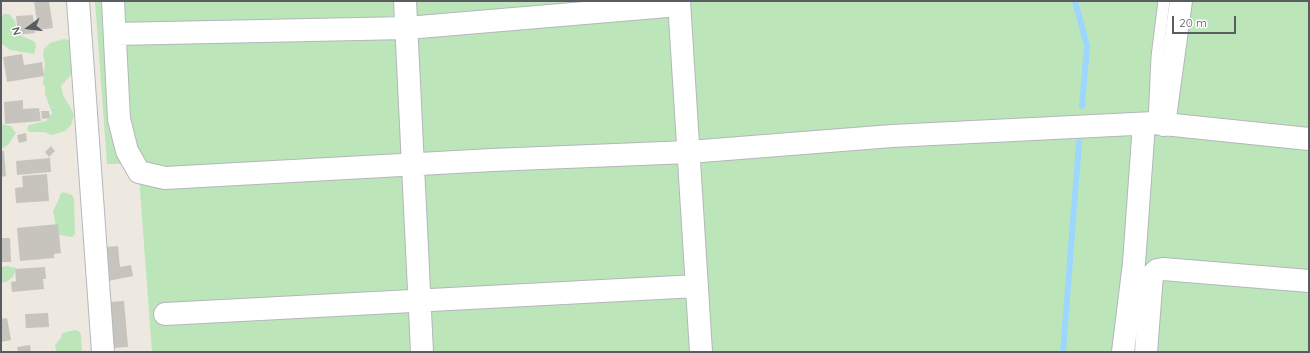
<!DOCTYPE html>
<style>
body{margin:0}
#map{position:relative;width:1310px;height:353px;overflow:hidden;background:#ede9e0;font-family:Quicksand,sans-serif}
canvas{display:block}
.frame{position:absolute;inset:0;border:2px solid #595d62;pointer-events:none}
.north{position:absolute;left:8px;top:8px;width:40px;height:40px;-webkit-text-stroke:3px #fff;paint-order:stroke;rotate:255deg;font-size:11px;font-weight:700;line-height:16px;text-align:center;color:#595d62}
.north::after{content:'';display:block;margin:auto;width:14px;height:18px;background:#595d62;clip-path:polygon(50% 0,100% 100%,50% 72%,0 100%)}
.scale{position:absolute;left:1172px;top:16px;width:64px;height:18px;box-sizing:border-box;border:2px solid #595d62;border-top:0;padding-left:5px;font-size:12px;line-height:14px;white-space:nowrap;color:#595d62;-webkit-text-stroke:3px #fff;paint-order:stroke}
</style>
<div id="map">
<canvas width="1310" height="353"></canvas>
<div class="frame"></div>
<div class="north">N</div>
<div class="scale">20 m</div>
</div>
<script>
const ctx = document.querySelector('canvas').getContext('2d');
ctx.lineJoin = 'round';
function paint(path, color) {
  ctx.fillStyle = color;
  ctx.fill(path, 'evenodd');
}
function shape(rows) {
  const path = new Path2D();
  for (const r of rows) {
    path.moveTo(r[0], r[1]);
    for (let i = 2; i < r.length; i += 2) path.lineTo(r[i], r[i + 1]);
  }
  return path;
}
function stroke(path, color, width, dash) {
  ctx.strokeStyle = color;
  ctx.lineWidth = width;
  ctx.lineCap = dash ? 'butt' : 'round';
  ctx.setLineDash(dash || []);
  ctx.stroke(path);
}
const green = shape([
 [95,1,1309,1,1309,352,152,352,138,164,107,164],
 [4,14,9,14,15,21,18,34,35,42,36,46,34,54,10,50,2,44,1,17],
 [64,39,73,41,78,67,61,86,63,95,73,112,74,116,71,125,65,131,52,135,44,132,29,132,27,129,29,125,46,121,52,113,45,94,45,87,43,83,45,64,43,54,44,49,50,43],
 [1,124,11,126,16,133,8,145,1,149],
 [63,192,72,195,74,199,75,234,72,237,60,235,57,232,53,211,59,199,60,194],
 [7,266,16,268,13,277,6,282,1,282,1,267],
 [75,330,79,331,81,334,82,352,59,352,56,350,55,345,61,338,62,333]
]);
const stream = shape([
 [1075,1,1087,46,1082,106],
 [1063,352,1079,142]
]);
const building = shape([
 [34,1,49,1,53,28,38,30],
 [33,15,35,33,18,35,16,16],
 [22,54,24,65,42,62,44,76,7,82,3,57],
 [23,100,23,109,39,108,41,121,5,124,4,102],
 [41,111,49,111,50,118,42,119],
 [26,133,27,141,19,143,17,135],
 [51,146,55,151,49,157,45,152],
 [1,151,4,151,6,176,1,177],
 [50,158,51,172,17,175,16,161],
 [47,174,49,201,16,203,15,188,23,187,22,176],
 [58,224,61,253,54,254,54,258,20,261,17,228],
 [1,238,10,238,11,262,1,262],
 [118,246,120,267,131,265,133,276,108,281,105,247],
 [45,267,46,279,43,279,44,289,12,292,11,282,16,281,15,269],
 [124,301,128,347,113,348,109,302],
 [48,313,49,327,26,328,25,314],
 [7,318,11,340,1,342,1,319],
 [30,345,31,352,18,352,17,347]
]);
const service = shape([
 [1154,123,1157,57,1164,1]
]);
const minor = shape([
 [78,1,103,352],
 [113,1,119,119,127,151,139,172,165,178,492,160,689,152,892,136,1154,123,1309,139],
 [405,1,422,352],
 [679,1,701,352],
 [115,34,407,28,679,5],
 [1164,125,1181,1],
 [165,314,697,286],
 [1123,352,1134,263,1144,124],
 [1146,352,1152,275,1157,270,1163,269,1309,281]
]);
paint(green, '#bce6ba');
stroke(stream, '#9dd7ff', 6);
paint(building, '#c7c4bd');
stroke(service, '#b3b7bb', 13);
stroke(minor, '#b3b7bb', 24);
stroke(service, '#fff', 11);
stroke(minor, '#fff', 22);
</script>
